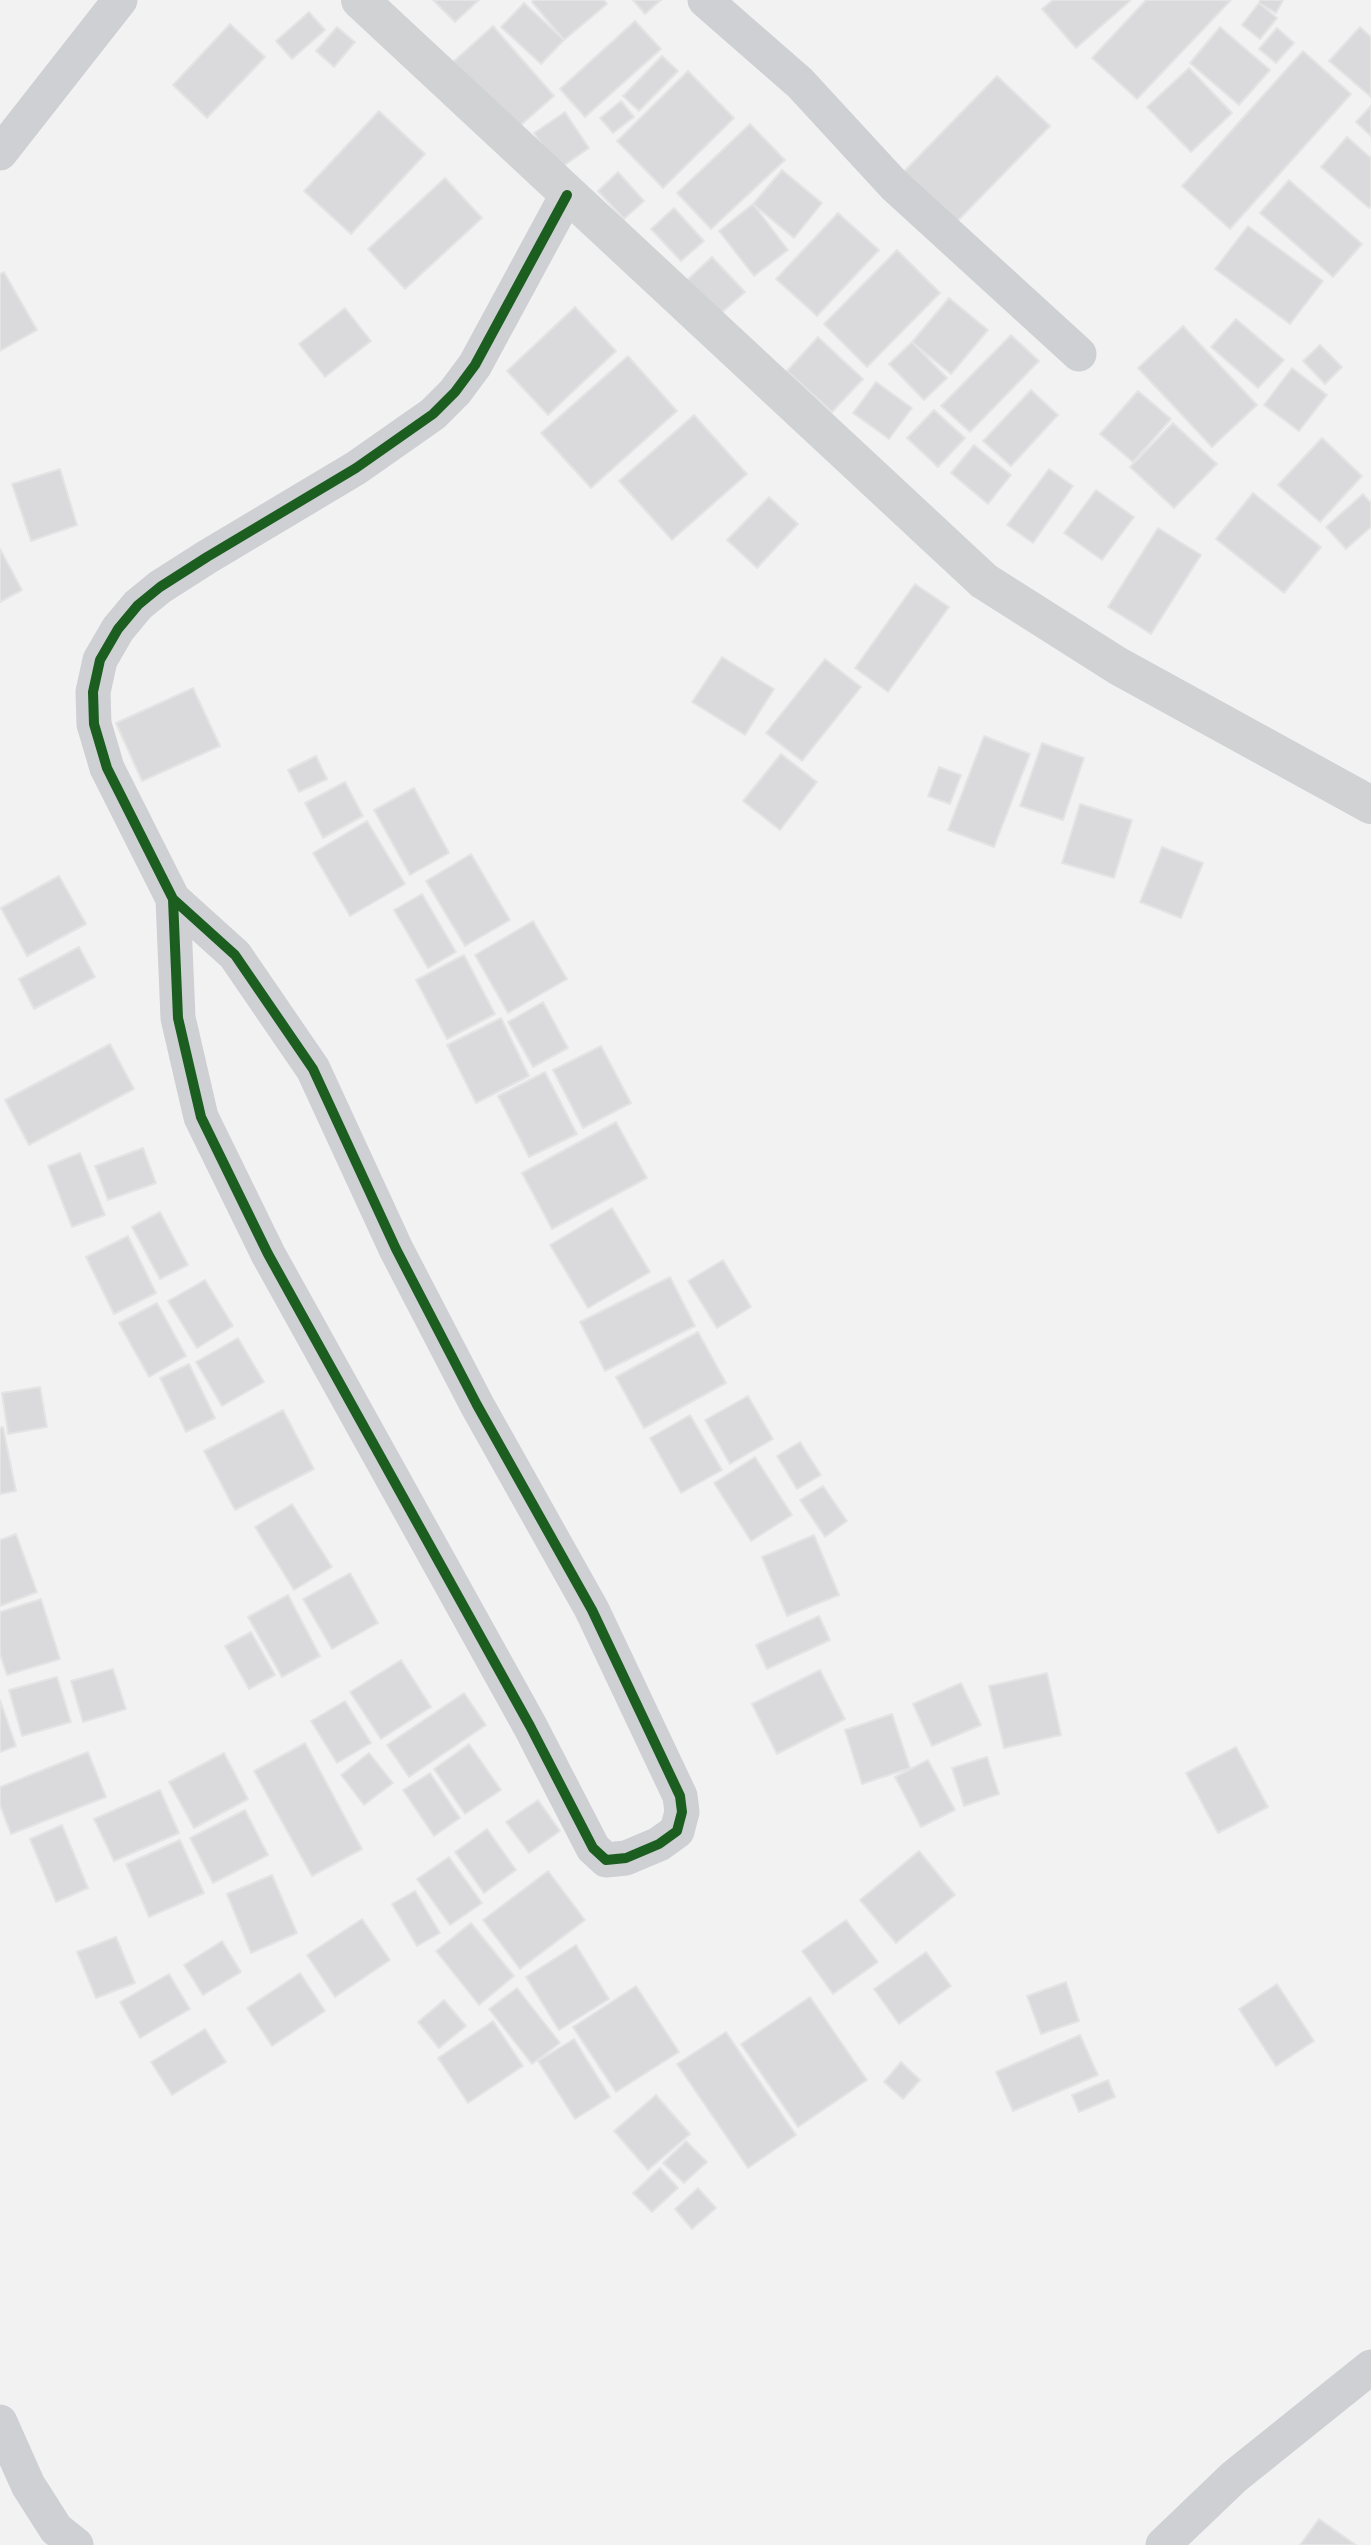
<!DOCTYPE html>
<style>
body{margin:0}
canvas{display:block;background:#f2f2f2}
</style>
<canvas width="1371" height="2545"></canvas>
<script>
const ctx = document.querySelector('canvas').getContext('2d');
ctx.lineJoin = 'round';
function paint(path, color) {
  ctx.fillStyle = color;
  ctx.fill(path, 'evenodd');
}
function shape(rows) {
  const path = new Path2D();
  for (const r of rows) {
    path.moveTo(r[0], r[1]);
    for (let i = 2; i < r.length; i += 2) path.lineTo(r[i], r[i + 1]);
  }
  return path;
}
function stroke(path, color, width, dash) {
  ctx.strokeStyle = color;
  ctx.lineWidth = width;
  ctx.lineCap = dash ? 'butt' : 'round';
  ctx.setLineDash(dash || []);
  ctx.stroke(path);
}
const building = shape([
 [433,0,479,0,455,22,433,0],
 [534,0,604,0,607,4,564,40,532,2,534,0],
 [633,0,661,0,645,14,633,0],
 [1053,0,1129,0,1130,1,1076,48,1042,9,1053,0],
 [1146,0,1231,0,1137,99,1092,58,1146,0],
 [1260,0,1283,0,1276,13,1259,3,1260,0],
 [524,3,564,40,541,64,501,27,524,3],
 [1259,3,1277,18,1260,39,1242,25,1259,3],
 [309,12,325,30,292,59,276,41,309,12],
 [635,21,661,49,585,117,560,89,635,21],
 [230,24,265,57,207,118,173,85,230,24],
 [493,26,554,96,514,131,453,62,493,26],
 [337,27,355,42,334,67,316,51,337,27],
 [1220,27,1270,70,1239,105,1190,63,1220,27],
 [1360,27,1371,37,1371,97,1329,61,1360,27],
 [1277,28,1294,43,1276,63,1259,49,1277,28],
 [1303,51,1351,94,1230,229,1182,186,1303,51],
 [662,56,678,71,639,111,623,96,662,56],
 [1189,68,1232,113,1191,152,1147,107,1189,68],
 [688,71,734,118,663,188,617,141,688,71],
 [997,76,1050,126,940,239,888,188,997,76],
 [621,101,634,117,613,133,600,118,621,101],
 [1371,106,1371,136,1356,122,1371,106],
 [379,111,425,154,351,234,304,191,379,111],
 [565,112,589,148,559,169,534,133,565,112],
 [750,124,785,160,711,229,677,193,750,124],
 [1347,137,1371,158,1371,205,1369,208,1321,167,1347,137],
 [782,170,822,203,794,238,753,204,782,170],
 [618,172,644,201,624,219,598,191,618,172],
 [445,178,482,218,405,289,368,249,445,178],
 [1289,180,1362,244,1333,277,1260,213,1289,180],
 [753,204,788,250,754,276,719,231,753,204],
 [674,208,704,241,681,261,651,229,674,208],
 [838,213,879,250,817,316,776,279,838,213],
 [1248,226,1323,281,1290,324,1215,269,1248,226],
 [897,250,940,293,867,367,824,324,897,250],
 [712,257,745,292,719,315,687,280,712,257],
 [4,272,37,330,0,351,0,274,4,272],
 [949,298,988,330,951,374,912,342,949,298],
 [575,307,616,351,548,415,507,371,575,307],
 [345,308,371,341,325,377,299,344,345,308],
 [1236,319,1284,360,1258,388,1211,347,1236,319],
 [1183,326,1257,405,1212,447,1138,368,1183,326],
 [1011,335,1039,361,970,432,941,406,1011,335],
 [818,337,863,379,832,412,787,371,818,337],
 [912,342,947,378,924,400,889,364,912,342],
 [1320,345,1342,367,1325,384,1303,361,1320,345],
 [628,356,677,411,591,488,541,433,628,356],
 [1292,368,1327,395,1299,431,1264,405,1292,368],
 [876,382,912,408,889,439,853,413,876,382],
 [1031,390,1058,415,1011,466,983,441,1031,390],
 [1138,391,1171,419,1133,462,1100,434,1138,391],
 [934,410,965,438,938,467,907,438,934,410],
 [694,415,747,474,672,540,619,481,694,415],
 [1173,423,1217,464,1174,508,1130,467,1173,423],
 [1322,438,1362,476,1320,522,1278,485,1322,438],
 [974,445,1011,475,988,504,951,473,974,445],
 [60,469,77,525,31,541,12,484,60,469],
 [1049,469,1073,486,1033,543,1007,525,1049,469],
 [1096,490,1134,517,1102,560,1064,533,1096,490],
 [1253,493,1321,547,1284,593,1216,539,1253,493],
 [1363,494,1371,503,1371,527,1346,549,1326,527,1363,494],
 [769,497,798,524,757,568,727,540,769,497],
 [1158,528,1201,555,1151,634,1108,607,1158,528],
 [0,549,22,590,0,602,0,549],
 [915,584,949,607,888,692,855,668,915,584],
 [722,657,774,689,745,735,692,702,722,657],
 [825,659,861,687,802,761,766,733,825,659],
 [193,688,220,746,142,781,116,723,193,688],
 [984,736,1030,754,994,847,948,830,984,736],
 [1042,743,1084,758,1063,820,1020,806,1042,743],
 [781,754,817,782,780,830,743,801,781,754],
 [316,756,327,779,299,792,288,770,316,756],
 [939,767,961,775,950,804,928,796,939,767],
 [345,782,363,816,323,838,305,803,345,782],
 [414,788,449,853,410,875,374,810,414,788],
 [1080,804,1132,820,1114,878,1062,863,1080,804],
 [367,821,405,884,350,916,313,853,367,821],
 [1162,847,1203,863,1181,918,1140,902,1162,847],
 [471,854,510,920,465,946,426,881,471,854],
 [59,876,86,924,27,956,1,908,59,876],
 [422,894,456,952,428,968,394,910,422,894],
 [533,921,567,979,508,1013,475,955,533,921],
 [79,947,95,977,34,1009,19,979,79,947],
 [464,955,495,1014,447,1039,416,980,464,955],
 [543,1002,568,1048,533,1067,508,1022,543,1002],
 [501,1018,529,1076,476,1103,447,1045,501,1018],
 [110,1044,134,1089,29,1145,5,1100,110,1044],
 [601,1046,631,1103,583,1128,553,1070,601,1046],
 [545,1072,577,1134,529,1157,498,1096,545,1072],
 [616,1122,647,1178,552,1229,522,1173,616,1122],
 [143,1148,156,1183,108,1200,95,1166,143,1148],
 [80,1153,105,1215,72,1227,48,1166,80,1153],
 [612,1208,650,1272,588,1308,550,1245,612,1208],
 [160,1212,188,1265,160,1279,132,1227,160,1212],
 [128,1236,156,1293,114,1314,86,1257,128,1236],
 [723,1260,751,1307,717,1328,688,1281,723,1260],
 [670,1277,695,1326,605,1371,580,1322,670,1277],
 [205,1280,233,1326,197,1348,168,1301,205,1280],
 [157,1303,186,1356,149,1377,119,1323,157,1303],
 [698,1332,726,1383,644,1428,616,1377,698,1332],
 [238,1338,264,1382,222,1406,196,1362,238,1338],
 [189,1364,215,1418,186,1432,160,1378,189,1364],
 [40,1387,47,1427,8,1434,2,1393,40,1387],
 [748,1396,773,1439,730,1464,705,1420,748,1396],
 [283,1410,314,1469,235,1510,204,1451,283,1410],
 [690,1415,722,1470,681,1493,650,1438,690,1415],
 [3,1427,16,1491,0,1494,0,1428,3,1427],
 [800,1442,821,1475,797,1489,777,1456,800,1442],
 [755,1457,792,1515,751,1541,714,1483,755,1457],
 [823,1486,847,1521,825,1537,800,1500,823,1486],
 [292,1504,332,1567,294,1590,255,1527,292,1504],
 [16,1534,37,1592,0,1606,0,1540,16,1534],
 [814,1535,839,1595,787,1616,762,1557,814,1535],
 [350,1573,378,1623,332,1649,303,1599,350,1573],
 [288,1595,320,1656,282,1677,248,1617,288,1595],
 [41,1599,60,1659,7,1675,0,1654,0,1612,41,1599],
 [819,1616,830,1640,767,1669,756,1645,819,1616],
 [251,1632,275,1675,249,1689,225,1646,251,1632],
 [401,1660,431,1707,381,1739,350,1692,401,1660],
 [113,1669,126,1709,83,1722,71,1681,113,1669],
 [820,1670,845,1719,777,1754,752,1704,820,1670],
 [1047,1673,1061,1735,1004,1748,989,1686,1047,1673],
 [57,1677,71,1722,22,1736,9,1690,57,1677],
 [961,1683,981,1725,932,1746,913,1704,961,1683],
 [464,1693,486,1725,409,1777,387,1745,464,1693],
 [0,1700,16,1746,0,1752,0,1700],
 [345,1701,371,1743,337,1763,311,1721,345,1701],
 [892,1714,910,1768,862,1784,845,1730,892,1714],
 [305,1743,362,1849,312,1876,254,1771,305,1743],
 [469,1744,501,1790,465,1814,434,1769,469,1744],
 [1236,1747,1268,1807,1218,1833,1186,1773,1236,1747],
 [88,1752,106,1797,11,1834,0,1805,0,1787,88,1752],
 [224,1753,248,1799,194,1828,169,1782,224,1753],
 [369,1753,393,1783,364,1805,341,1775,369,1753],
 [987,1757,999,1794,964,1806,952,1768,987,1757],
 [928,1760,955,1810,921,1827,895,1777,928,1760],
 [430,1773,460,1818,434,1836,403,1790,430,1773],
 [160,1790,179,1833,114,1861,94,1819,160,1790],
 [538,1800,560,1831,529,1853,506,1822,538,1800],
 [245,1810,268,1855,213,1883,190,1838,245,1810],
 [62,1825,88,1888,56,1902,30,1839,62,1825],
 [487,1829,516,1870,484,1893,455,1852,487,1829],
 [180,1840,204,1893,149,1917,126,1864,180,1840],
 [919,1851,955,1895,896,1943,860,1900,919,1851],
 [449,1857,482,1903,450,1925,417,1879,449,1857],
 [548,1871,585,1920,520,1969,483,1920,548,1871],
 [272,1875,297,1933,251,1953,227,1894,272,1875],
 [415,1891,440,1933,417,1946,392,1904,415,1891],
 [362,1919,390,1960,335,1997,307,1955,362,1919],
 [846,1920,878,1962,833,1994,802,1951,846,1920],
 [471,1923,514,1976,479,2005,436,1951,471,1923],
 [116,1937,135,1983,96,1998,77,1952,116,1937],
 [222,1941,241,1972,203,1995,184,1965,222,1941],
 [576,1945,609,1999,559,2030,526,1977,576,1945],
 [926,1952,951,1986,899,2024,874,1989,926,1952],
 [300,1973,325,2011,272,2046,247,2008,300,1973],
 [169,1974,190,2009,140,2038,120,2002,169,1974],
 [1066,1982,1079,2021,1041,2034,1027,1996,1066,1982],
 [1277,1984,1314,2041,1276,2066,1239,2009,1277,1984],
 [636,1986,679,2052,616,2092,573,2027,636,1986],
 [517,1988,560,2043,532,2064,489,2009,517,1988],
 [810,1997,867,2080,798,2127,741,2044,810,1997],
 [444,2000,466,2026,439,2048,418,2022,444,2000],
 [493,2021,523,2066,468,2103,438,2058,493,2021],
 [205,2029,226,2062,172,2095,151,2062,205,2029],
 [726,2032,796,2135,748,2168,677,2064,726,2032],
 [1080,2035,1098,2075,1013,2111,996,2072,1080,2035],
 [574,2039,610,2097,575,2119,538,2061,574,2039],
 [901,2062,920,2080,903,2099,884,2082,901,2062],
 [1108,2080,1115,2097,1079,2112,1072,2095,1108,2080],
 [656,2095,690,2134,648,2170,614,2131,656,2095],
 [686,2141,707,2162,684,2183,663,2163,686,2141],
 [660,2168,678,2188,652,2212,633,2193,660,2168],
 [698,2188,716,2208,692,2229,675,2209,698,2188],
 [1319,2519,1356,2545,1300,2545,1319,2519]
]);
const street = shape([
 [705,0,800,83,894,185,1079,354],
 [0,153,120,0],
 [173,899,178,1018,201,1117,268,1254,530,1726,593,1848,606,1860,626,1858,659,1844,677,1831,682,1812,680,1796,592,1610,477,1405,396,1249,313,1069,235,955,173,899,107,768,94,724,93,692,100,660,118,629,138,605,160,587,207,557,356,468,433,414,455,392,475,365,567,195],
 [0,2422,28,2485,56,2529,76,2545],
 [1163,2545,1234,2477,1371,2367]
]);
const secondary = shape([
 [360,0,984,581,1118,666,1371,805]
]);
const cycleway = shape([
 [173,899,178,1018,201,1117,268,1254,530,1726,593,1848,606,1860,626,1858,659,1844,677,1831,682,1812,680,1796,592,1610,477,1405,396,1249,313,1069,235,955,173,899,107,768,94,724,93,692,100,660,118,629,138,605,160,587,207,557,356,468,433,414,455,392,475,365,567,195]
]);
paint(building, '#dadadc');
stroke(building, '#e4e4e5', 2);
stroke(street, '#ced0d3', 35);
stroke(secondary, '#d0d2d4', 38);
stroke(cycleway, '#1b5e20', 10);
</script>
